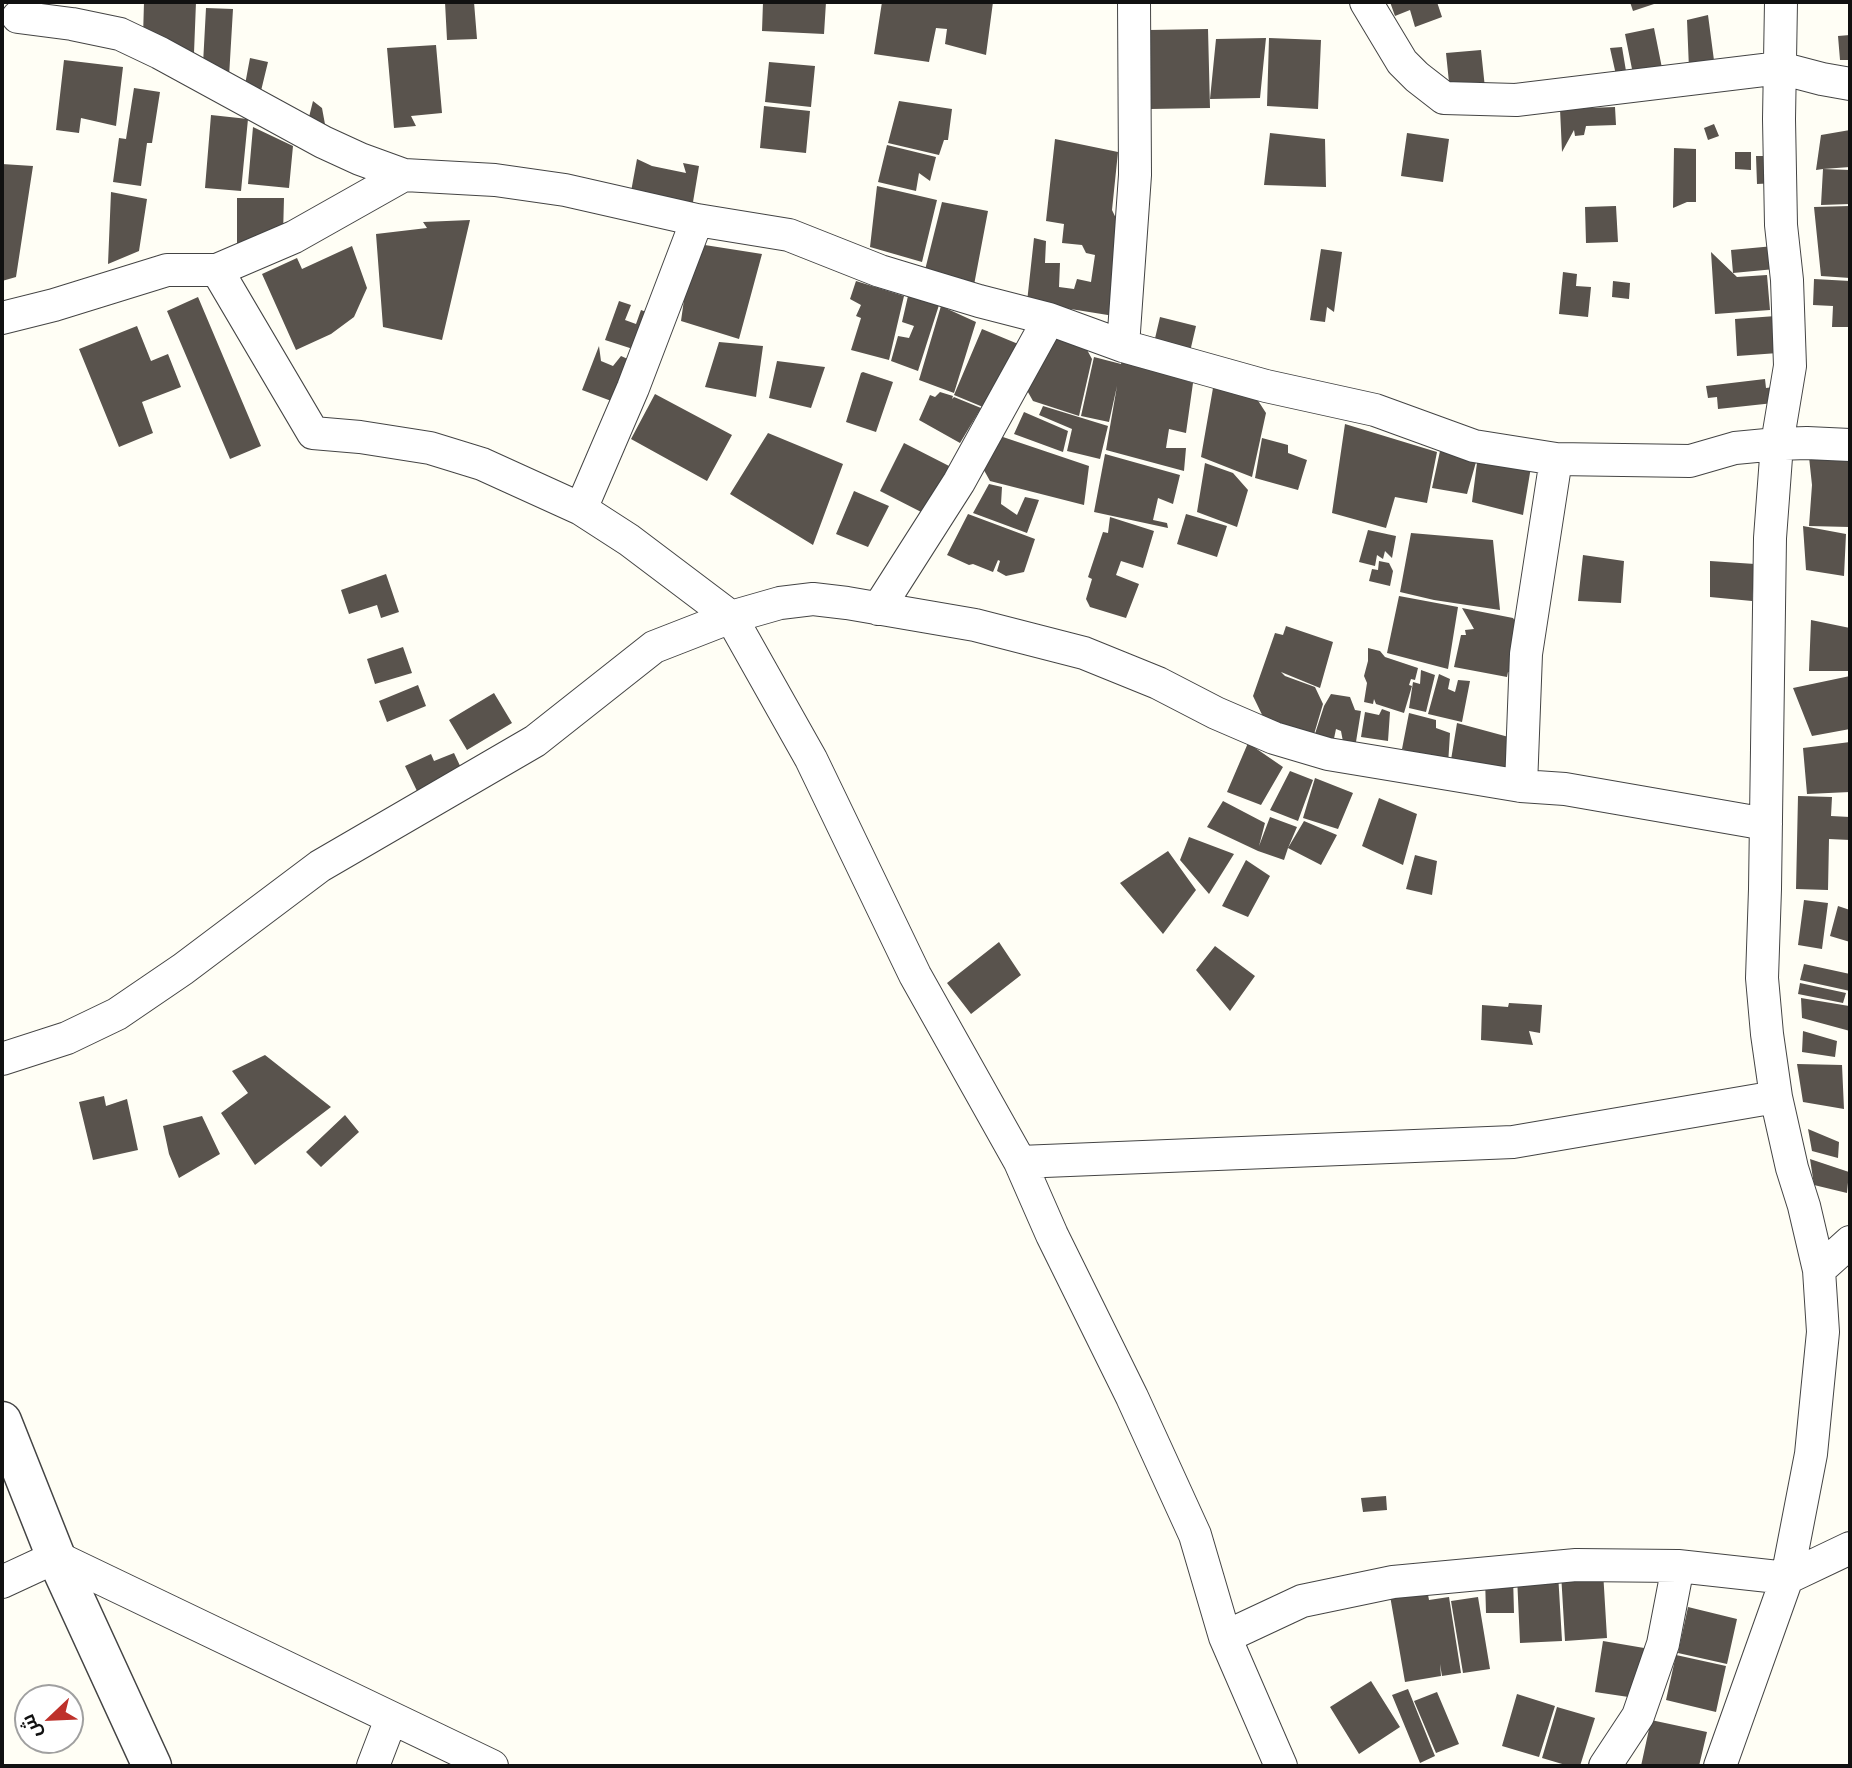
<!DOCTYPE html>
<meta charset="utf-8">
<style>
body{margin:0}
#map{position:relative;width:1852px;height:1768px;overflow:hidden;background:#fffef5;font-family:"Times New Roman",Cairo,serif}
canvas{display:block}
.frame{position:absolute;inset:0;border:4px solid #111;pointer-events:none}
.north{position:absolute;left:14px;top:1684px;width:70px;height:70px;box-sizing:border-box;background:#fff;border:2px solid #a0a0a0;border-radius:50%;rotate:247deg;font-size:19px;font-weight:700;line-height:28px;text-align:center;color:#111}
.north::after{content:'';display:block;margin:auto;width:24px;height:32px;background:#be312b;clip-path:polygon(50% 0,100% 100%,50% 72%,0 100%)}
</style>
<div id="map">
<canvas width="1852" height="1768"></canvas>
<div class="frame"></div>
<div class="north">ش</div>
</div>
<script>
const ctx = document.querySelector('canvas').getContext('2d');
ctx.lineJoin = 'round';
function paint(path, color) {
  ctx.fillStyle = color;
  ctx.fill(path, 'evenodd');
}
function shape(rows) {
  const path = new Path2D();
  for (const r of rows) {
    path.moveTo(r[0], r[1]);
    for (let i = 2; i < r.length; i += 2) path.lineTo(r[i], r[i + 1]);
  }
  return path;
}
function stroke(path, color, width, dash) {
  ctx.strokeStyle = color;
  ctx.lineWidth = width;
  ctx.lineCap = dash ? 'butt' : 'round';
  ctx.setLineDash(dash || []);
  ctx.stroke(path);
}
const building = shape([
 [144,2,196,2,194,53,143,37],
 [445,2,474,2,477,39,447,40],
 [763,2,826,2,824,34,762,31],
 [882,2,993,2,986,55,945,44,947,29,936,28,929,62,874,54],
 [1390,2,1437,2,1442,17,1415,27,1410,10,1395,16],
 [1630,2,1660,2,1633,11],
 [206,8,233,9,229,77,203,64],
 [1708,15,1715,68,1689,69,1687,20],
 [1654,28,1662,68,1633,74,1625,34],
 [1208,29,1210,108,1150,109,1149,30],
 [1850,35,1850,60,1840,60,1838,36],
 [1266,38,1260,98,1210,99,1216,39],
 [1269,38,1321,40,1318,109,1267,106],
 [436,45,442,113,411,116,416,126,394,128,387,48],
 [1622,47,1628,83,1618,84,1610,48],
 [1481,50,1485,88,1450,92,1446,53],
 [250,58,268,62,260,95,244,90],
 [64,60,123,67,116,126,81,118,79,133,56,130],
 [769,62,815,66,811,107,765,102],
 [134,88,160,92,152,143,147,143,141,186,113,182,119,138,126,139],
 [313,101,322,108,327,135,307,125],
 [899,101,952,109,948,140,944,140,939,155,888,143],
 [764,106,810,111,806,153,760,148],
 [1615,107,1616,125,1586,126,1584,135,1575,136,1574,130,1562,152,1560,109],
 [211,115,248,119,241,191,205,188],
 [1714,124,1719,136,1708,140,1704,128],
 [253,127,293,146,289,188,248,184],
 [1850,130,1850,167,1823,169,1850,170,1850,204,1821,205,1823,169,1816,170,1821,135],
 [1270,133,1325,139,1326,187,1264,185],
 [1407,133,1449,139,1443,182,1401,176],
 [1055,139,1118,152,1112,210,1124,235,1114,316,1027,302,1034,238,1046,241,1045,263,1060,263,1059,287,1074,289,1077,279,1091,282,1095,255,1086,253,1082,245,1062,243,1064,224,1046,221],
 [887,145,936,157,930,181,919,173,916,191,878,182],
 [1674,148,1696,149,1696,202,1687,202,1673,208],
 [1735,152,1751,152,1751,170,1735,169],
 [1756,156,1776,156,1777,183,1757,184],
 [637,159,652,166,686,173,683,163,699,166,692,208,630,197],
 [2,164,33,166,16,277,2,281],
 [877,186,937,200,922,262,870,247],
 [111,192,147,199,139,251,108,264],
 [237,198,284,198,283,235,237,251],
 [942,202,988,211,974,285,924,274],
 [1616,206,1618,242,1586,243,1585,207],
 [1850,206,1850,278,1821,276,1814,207],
 [470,220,442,340,383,327,376,234,427,228,423,222],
 [692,243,762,254,739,339,681,321],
 [352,246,367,288,354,317,331,334,296,350,262,274,297,258,302,269],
 [1774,246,1775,269,1733,273,1731,250],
 [1321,249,1342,252,1334,312,1327,307,1325,322,1310,320],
 [1711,252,1737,277,1767,275,1770,310,1715,314],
 [1563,272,1577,274,1576,286,1591,287,1588,317,1559,314],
 [1814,279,1850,281,1850,327,1832,327,1833,306,1813,305],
 [856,281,904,296,889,360,851,350,861,318,856,316,861,305,850,299],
 [1613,281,1630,283,1629,299,1612,297],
 [908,296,939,305,918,371,891,361,898,336,909,338,914,326,902,322],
 [198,297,261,446,230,459,167,311],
 [619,301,631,305,625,320,636,324,641,310,649,313,636,350,605,340],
 [941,306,976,322,954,393,919,380],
 [1776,316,1778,353,1737,356,1735,319],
 [1160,317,1196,326,1189,356,1153,347],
 [137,326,151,361,168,354,181,387,142,402,153,433,119,447,79,349],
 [982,329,1023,346,995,412,954,395],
 [1052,333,1086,348,1092,359,1079,416,1033,401,1024,385],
 [719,342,763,346,756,397,705,387],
 [599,346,601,361,613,366,621,356,630,360,614,402,582,390],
 [1094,357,1121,364,1122,358,1193,383,1186,433,1169,429,1166,448,1186,448,1184,471,1106,450,1117,386,1109,422,1081,416],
 [777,361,825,367,811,408,769,398],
 [863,372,893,382,876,432,846,422,861,373],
 [1765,379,1766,388,1781,386,1783,402,1718,409,1717,397,1708,398,1706,386],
 [1213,388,1255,396,1266,413,1252,477,1201,457],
 [940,392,953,396,952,399,954,397,981,408,960,443,919,420,930,395,935,397],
 [655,394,732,435,707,481,631,439],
 [1043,406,1108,426,1100,459,1067,451,1072,429,1039,415],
 [1024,412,1068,431,1063,452,1014,434],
 [1345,424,1437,452,1427,503,1395,497,1386,528,1332,513],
 [768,433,843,464,813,545,730,494],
 [1000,436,1089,466,1084,505,990,481,980,463],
 [1262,438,1288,445,1288,453,1307,460,1298,490,1255,478],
 [904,443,953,468,929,516,880,491],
 [1440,451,1476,462,1467,494,1432,488],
 [1105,454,1180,475,1173,504,1158,498,1153,520,1167,523,1168,528,1094,512],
 [1478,455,1531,467,1523,515,1472,502],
 [1850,456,1849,527,1809,526,1812,485,1809,457],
 [1205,463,1233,473,1248,490,1237,527,1197,512],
 [989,484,1002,487,1001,504,1017,515,1025,497,1039,500,1027,533,973,513],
 [854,491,889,506,868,547,836,534],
 [968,514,1035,539,1024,572,1006,576,997,571,1000,561,998,560,993,572,973,564,969,565,947,555],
 [1186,514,1227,526,1217,557,1177,544],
 [1110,517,1154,531,1143,568,1121,561,1116,575,1139,584,1126,618,1090,607,1086,599,1092,579,1088,577,1103,532,1108,533],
 [1803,526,1846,534,1844,576,1806,570],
 [1368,530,1396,536,1392,558,1385,551,1383,559,1377,555,1375,566,1359,562],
 [1411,533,1493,540,1500,610,1434,600,1400,592],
 [1583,555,1624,561,1621,603,1578,601],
 [1379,561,1389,563,1393,571,1390,586,1369,581,1372,569,1378,570],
 [1710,561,1755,564,1752,601,1710,597],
 [386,574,399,612,381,618,377,605,349,614,341,590],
 [1399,596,1458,607,1448,669,1387,653],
 [1462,608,1513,618,1523,633,1514,674,1508,672,1507,677,1454,667,1461,635,1466,635,1465,630,1474,629],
 [1811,620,1850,628,1850,671,1809,671],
 [1286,626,1333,642,1320,688,1281,672,1285,676,1315,687,1323,704,1312,741,1267,725,1253,696,1275,633,1283,635],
 [403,647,412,673,375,684,367,659],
 [1368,648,1380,651,1385,657,1418,668,1415,680,1411,679,1409,685,1412,686,1404,713,1376,704,1374,699,1373,704,1364,702,1367,683,1364,676,1368,661],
 [1421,670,1435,675,1426,712,1409,708,1413,682,1420,684],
 [1439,674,1450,679,1448,689,1455,692,1458,680,1470,681,1462,722,1428,714],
 [1850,676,1850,729,1812,736,1793,688],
 [418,685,426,706,387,722,379,701],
 [494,693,512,723,467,750,449,720],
 [1331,694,1350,697,1355,710,1361,711,1355,748,1344,747,1341,731,1336,729,1332,748,1313,740,1324,706],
 [1382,709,1390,712,1388,741,1361,737,1365,712,1379,715],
 [1409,713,1436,720,1436,728,1450,733,1448,765,1402,749],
 [1457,723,1516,739,1512,775,1450,766],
 [1850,742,1850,792,1807,794,1803,748],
 [1248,743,1283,767,1261,805,1227,792],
 [454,753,462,770,417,791,405,766,431,754,434,761],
 [1290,771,1313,780,1298,821,1270,810],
 [1315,778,1353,793,1338,829,1303,818],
 [1798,796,1832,797,1831,816,1850,817,1850,840,1829,839,1828,890,1796,889],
 [1379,798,1417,814,1403,865,1362,846],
 [1223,801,1265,823,1259,846,1270,817,1297,827,1288,848,1304,821,1337,835,1321,865,1288,848,1284,860,1258,851,1207,827],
 [1189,837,1234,854,1209,894,1180,860],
 [1168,851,1196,890,1163,934,1120,883],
 [1415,855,1437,861,1432,895,1406,889],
 [1246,860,1270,876,1248,917,1222,906],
 [1804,900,1828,903,1822,949,1798,945],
 [1838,906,1850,910,1850,942,1830,936],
 [999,942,1021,975,971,1014,947,983],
 [1215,946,1255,976,1230,1011,1196,970],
 [1804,964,1850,974,1850,991,1800,980],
 [1800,983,1846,993,1843,1003,1798,994],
 [1801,998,1849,1006,1850,1031,1802,1018],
 [1509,1003,1542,1005,1540,1033,1529,1031,1533,1045,1481,1040,1482,1005,1508,1007],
 [1803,1031,1837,1041,1835,1057,1802,1052],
 [265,1055,331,1107,255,1165,221,1113,248,1093,232,1071],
 [1797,1064,1842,1065,1844,1109,1803,1102],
 [104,1096,106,1106,127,1099,138,1150,93,1160,79,1102],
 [345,1115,359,1132,321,1167,306,1152],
 [202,1116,220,1154,179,1178,169,1154,163,1126],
 [1808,1129,1839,1142,1838,1158,1812,1151],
 [1810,1159,1849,1172,1847,1193,1814,1185],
 [1386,1496,1387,1510,1363,1512,1361,1498],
 [1603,1571,1607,1638,1565,1641,1561,1573],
 [1558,1573,1562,1641,1520,1643,1517,1576],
 [1513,1576,1514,1613,1486,1613,1485,1577],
 [1426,1584,1429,1600,1449,1597,1461,1673,1442,1676,1440,1664,1441,1676,1405,1682,1389,1590],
 [1478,1597,1490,1669,1463,1673,1451,1601],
 [1688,1607,1737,1619,1727,1664,1678,1653],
 [1603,1641,1650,1649,1642,1699,1595,1692],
 [1676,1655,1726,1666,1716,1712,1666,1700],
 [1371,1681,1400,1727,1359,1754,1330,1707],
 [1408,1689,1435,1756,1420,1763,1392,1695],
 [1437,1692,1459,1744,1436,1753,1414,1701],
 [1517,1694,1555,1706,1539,1757,1502,1746],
 [1557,1707,1595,1718,1580,1766,1569,1766,1542,1758],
 [1651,1720,1707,1732,1699,1766,1641,1766]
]);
const minor = shape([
 [1366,2,1402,62,1417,77,1444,98,1516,100,1780,68,1822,79,1850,84],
 [18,17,72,24,120,34,160,53,323,142,360,159,404,175,495,180,565,190,697,220,789,235,880,271,979,301,1049,319,1123,346,1266,386,1375,410,1474,446,1556,459,1690,461,1735,448,1777,444,1807,443,1850,445],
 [217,270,313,433,360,437,430,448,482,464,581,509,629,540,731,617,811,759,915,975,1020,1162,1052,1235,1132,1397,1195,1535,1225,1637,1281,1766],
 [2,318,54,305,167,270,217,270,294,237,404,175],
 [1123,346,1135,175,1134,2],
 [581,509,633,388,697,220],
 [878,609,959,482,1049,319],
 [1521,786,1526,654,1556,459],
 [2,1059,67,1038,117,1014,183,969,320,866,535,741,654,647,731,617,780,603,813,599,847,603,975,625,1084,653,1158,683,1216,713,1274,738,1328,754,1521,786,1565,789,1766,824],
 [1020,1162,1513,1142,1776,1097],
 [1819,1270,1850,1242],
 [2,1582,56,1557,492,1766],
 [1225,1637,1302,1601,1393,1582,1576,1565,1678,1566,1787,1578,1850,1548],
 [373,1766,391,1719],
 [1605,1766,1638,1716,1663,1644,1678,1566],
 [1720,1766,1787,1578,1811,1454,1823,1332,1819,1270,1804,1206,1792,1168,1776,1097,1767,1034,1762,978,1765,889,1770,538,1777,444,1790,366,1787,280,1781,225,1779,119,1781,2]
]);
const tertiary = shape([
 [2,1421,56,1557,152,1766]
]);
paint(building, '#59534d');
stroke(minor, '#444', 34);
stroke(tertiary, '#444', 41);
stroke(minor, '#fff', 32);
stroke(tertiary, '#fff', 38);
</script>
